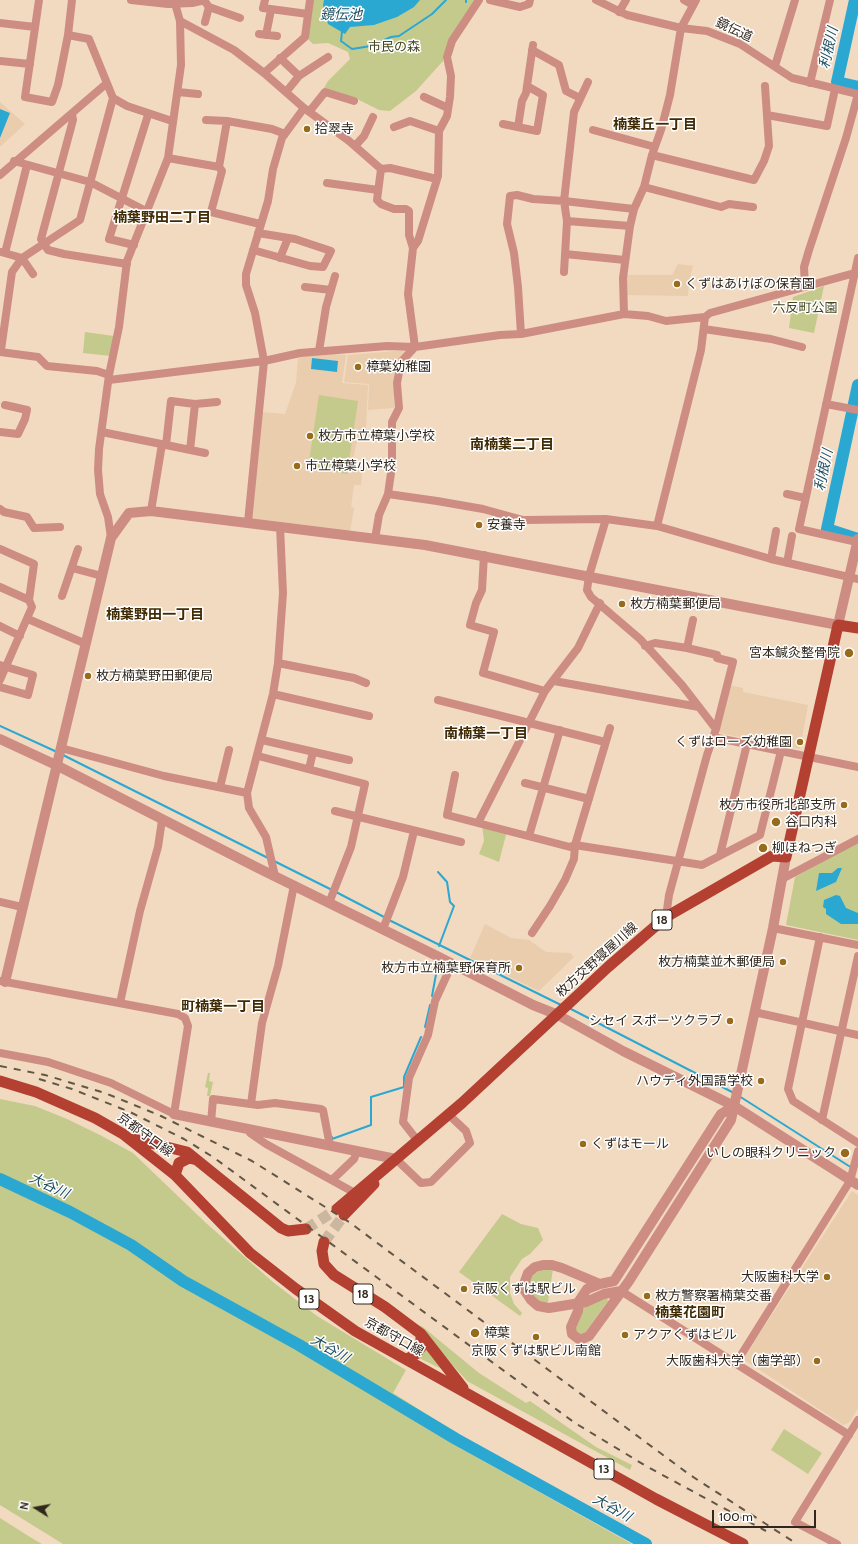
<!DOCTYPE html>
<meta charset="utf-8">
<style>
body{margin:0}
#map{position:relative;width:858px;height:1544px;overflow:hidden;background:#f2dac0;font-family:Cabin,sans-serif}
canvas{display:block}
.north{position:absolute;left:16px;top:1488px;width:40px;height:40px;-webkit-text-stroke:3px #fff;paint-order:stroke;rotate:281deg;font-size:11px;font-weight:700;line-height:16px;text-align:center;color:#30271d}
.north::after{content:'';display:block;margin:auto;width:14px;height:18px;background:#30271d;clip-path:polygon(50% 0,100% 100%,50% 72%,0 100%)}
.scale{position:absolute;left:712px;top:1510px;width:104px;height:18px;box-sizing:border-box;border:2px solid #30271d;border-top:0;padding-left:5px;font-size:12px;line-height:14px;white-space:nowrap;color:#30271d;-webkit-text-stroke:3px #fff;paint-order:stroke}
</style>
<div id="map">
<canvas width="858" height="1544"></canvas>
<div class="north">N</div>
<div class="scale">100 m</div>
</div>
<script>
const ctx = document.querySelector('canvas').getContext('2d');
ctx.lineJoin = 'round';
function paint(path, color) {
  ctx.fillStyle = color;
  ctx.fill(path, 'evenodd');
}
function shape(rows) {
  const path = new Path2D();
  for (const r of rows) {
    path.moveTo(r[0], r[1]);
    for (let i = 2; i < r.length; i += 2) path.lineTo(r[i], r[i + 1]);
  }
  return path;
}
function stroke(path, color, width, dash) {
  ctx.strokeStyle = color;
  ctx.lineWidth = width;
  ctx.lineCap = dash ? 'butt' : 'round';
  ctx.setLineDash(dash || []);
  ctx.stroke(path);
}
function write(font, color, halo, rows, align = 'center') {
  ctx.font = font + ' Cabin,"Noto Sans JP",sans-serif';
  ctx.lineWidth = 3;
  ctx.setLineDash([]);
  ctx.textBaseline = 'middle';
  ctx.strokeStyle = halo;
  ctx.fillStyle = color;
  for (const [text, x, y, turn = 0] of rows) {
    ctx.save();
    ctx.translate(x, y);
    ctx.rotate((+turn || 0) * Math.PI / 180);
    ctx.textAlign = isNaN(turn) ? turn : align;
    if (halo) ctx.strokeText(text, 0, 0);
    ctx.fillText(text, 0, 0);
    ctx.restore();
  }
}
const built = shape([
 [0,102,25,124,0,147],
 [678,264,693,266,689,281,688,296,626,295,627,275,672,275],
 [407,350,394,366,394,408,368,410,369,384,344,382,348,355],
 [318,353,346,355,342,383,368,385,366,427,356,445,352,464,363,465,361,485,354,485,351,507,354,508,350,532,251,519,261,412,285,414,296,383,298,358],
 [728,685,743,688,743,692,808,705,800,749,719,733],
 [485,924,511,938,529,940,546,952,570,953,574,957,539,991,470,958],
 [852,1191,858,1195,858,1408,850,1422,843,1425,743,1359]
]);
const green = shape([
 [313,0,475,0,448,43,443,61,416,91,390,111,379,110,353,97,330,92,324,88,328,81,350,59,348,52,328,43,313,44,307,38],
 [824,286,814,333,789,328,793,297],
 [85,332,114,336,111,356,83,353],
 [319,395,358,401,347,474,308,468],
 [482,824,507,831,499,862,479,854,484,841],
 [858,842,858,940,786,925,795,877],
 [208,1073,210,1073,209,1081,213,1082,210,1096,207,1096,208,1088,205,1087],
 [0,1099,35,1106,67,1119,100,1135,133,1153,206,1223,273,1282,317,1316,406,1370,393,1393,465,1438,460,1448,632,1544,63,1544,0,1505],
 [502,1214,521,1224,538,1228,543,1240,530,1254,522,1259,510,1277,510,1293,514,1304,522,1313,520,1316,459,1272],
 [553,1269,548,1302,543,1303,534,1299,528,1288,530,1278,539,1270],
 [607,1298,608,1301,584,1334,577,1335,574,1325,583,1307],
 [406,1320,423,1327,479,1373,526,1403,530,1401,596,1447,632,1465,630,1470,467,1381,422,1331],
 [425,1345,448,1372,419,1358],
 [784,1429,822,1453,808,1474,771,1450],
 [0,1518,30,1537,42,1544,0,1544]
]);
const water = shape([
 [324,0,420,0,414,7,397,17,374,25,350,27,345,34,328,24,323,5],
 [0,109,10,113,0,138],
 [312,358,338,361,337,372,311,369],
 [838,868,842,868,836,882,816,891,819,873,832,873],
 [836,895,840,896,846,908,858,913,858,924,841,924,826,914,826,909,823,907,824,900]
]);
const stream = shape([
 [466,0,466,2],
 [342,32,341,41,352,49,371,46,391,37,399,36,432,14,446,0],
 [0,726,57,752],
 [63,755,268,858],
 [274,861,332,890],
 [438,872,447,882,450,902,454,906,439,946],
 [336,892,386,918],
 [389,920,561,1005],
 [432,996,437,969],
 [569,1008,734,1093],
 [425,1027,430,1005],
 [739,1096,852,1168],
 [332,1137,332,1139,371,1125,371,1097,404,1087,404,1077,421,1037]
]);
const river = shape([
 [855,0,837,82,858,87],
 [858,385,827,529,858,539],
 [0,1179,70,1212,131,1245,183,1281,299,1345,456,1439,646,1544]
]);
const primaryTunnel = shape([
 [306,1229,337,1209],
 [324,1242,344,1215]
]);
const minor = shape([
 [39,0,25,97,52,102,58,85,68,35,72,0],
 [131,0,168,4,192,3,205,0],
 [265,0,263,8,308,14],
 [490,0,520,7,529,4,530,0],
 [596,0,627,15,681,28,707,31,740,44,792,78,858,94],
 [684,0,693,5],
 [209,7,240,18],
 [619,12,626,0],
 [180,21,234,50,264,73,304,108,349,141,381,169,377,200,381,204,394,209,406,209,409,211,409,235,413,248,408,294,415,347],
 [205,22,209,7,206,3],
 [0,23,35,27],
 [259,34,277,36],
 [68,35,89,39,113,98,127,106,172,121],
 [266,35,271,10],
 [532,50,559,65,566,91,580,98],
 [280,58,299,76],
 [0,61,30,64],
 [775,66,795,0],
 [264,73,305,37,310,0],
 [810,83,830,0],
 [178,92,198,94],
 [286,92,299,76,328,57],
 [424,97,448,108],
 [309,112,325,92,354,101],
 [72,114,73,120,41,239,48,250,64,254,127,264],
 [767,115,827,126,835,89],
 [206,120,227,121],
 [503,124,537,131,543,95,527,86],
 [394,127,410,121,439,131],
 [518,127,522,101,526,93,533,45],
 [593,130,655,147],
 [355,146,364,136,373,117],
 [652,155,754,180,764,161,769,146,765,86],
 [168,158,219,167],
 [14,161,90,182,146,211],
 [381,169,390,168,437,179],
 [0,175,107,83],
 [327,183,378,190],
 [644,187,721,207,729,204,753,207],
 [567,221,630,226],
 [260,224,211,212,222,171,219,167,227,121,272,129,285,134],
 [134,245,109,239,148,115],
 [413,248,418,241,438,176,439,131,447,116,450,97,451,76,447,57,452,41,479,0],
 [253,250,310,266,323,267,331,251,295,239,258,233],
 [1,252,22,258,33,274],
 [5,253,27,165],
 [565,254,625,260],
 [280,258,288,238],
 [564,272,567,221,564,201,574,112,588,82],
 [305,287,331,290],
 [805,287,804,267,809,250,846,138,858,94],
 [624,314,623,278,630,226,634,209,644,187,652,155,661,130,670,95,681,28,696,0],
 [704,329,771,339,802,347],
 [521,334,518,287,514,253,507,224,510,196,517,195,533,199,564,201,634,209],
 [1,350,12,272,22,258,80,220,113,98],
 [319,351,326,307,335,276],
 [0,352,38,357,47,366,97,371,109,375],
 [109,380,264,361,300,353,387,346,415,347,500,335,521,334,624,314,648,316,666,321,705,317,710,313,858,272],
 [826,404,858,410],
 [0,432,18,434,25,419,27,410,5,405],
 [102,432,166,445,171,401,195,404,217,402],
 [166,445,205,453],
 [190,450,195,404],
 [388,494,437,501,483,509,523,520,606,519,657,526,771,559,858,579],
 [787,494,805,498],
 [0,509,4,512,27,517,34,528,60,527],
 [151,511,162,444],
 [606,519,589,576,587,590,591,597,640,639,682,685,716,729,707,755,669,895,666,917],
 [248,522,264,361,255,313,246,285,246,274,268,201,273,169,282,138,304,108],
 [657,526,701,350,705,317],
 [111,538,108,517,100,494,98,470,99,449,109,375,119,327,127,261,168,158,181,65,180,21,174,0],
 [375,539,379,515,388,494,392,466,392,422,399,408,397,383,401,362,415,347],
 [857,542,799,529,858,258],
 [0,549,34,564,29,600,32,607,0,680],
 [484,555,482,590,476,603,470,625,494,632,483,673,545,691],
 [771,559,776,531],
 [787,563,792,536],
 [72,568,102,576],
 [0,587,29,600],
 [62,596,78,549],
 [28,619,86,644],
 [0,626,20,636],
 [645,646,655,643,687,648,717,655,717,658,733,662,716,729],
 [687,648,693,620],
 [278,663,354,678,366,683],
 [0,665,33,675,28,695,0,687],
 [554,681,699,707],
 [273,694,369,716],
 [438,700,605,742],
 [713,737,858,767],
 [262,740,349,760],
 [61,748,164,776,247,793],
 [258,756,365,784,351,847,329,903],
 [309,769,313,752],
 [455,775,447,815,570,847,575,845,702,865,760,835,781,751],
 [525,783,589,799],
 [220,787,229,750],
 [335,811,461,842],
 [478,823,545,691,578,648,600,603],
 [529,836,560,730],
 [720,855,747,744],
 [275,876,266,837,249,808,247,793,273,694,278,663,283,593,280,526],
 [782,879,858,839],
 [0,902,22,907],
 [773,928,858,945],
 [383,929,403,877,414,831],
 [532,933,550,906,565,880,574,859,575,845,610,728],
 [820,937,788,1089,793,1101,858,1143],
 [0,981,178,1014,185,1018,188,1026,174,1114,111,1083,48,1062,0,1053],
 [120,1003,140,911,158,847,162,820],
 [754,1012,858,1035],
 [251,1104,262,1023,278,966,294,885],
 [822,1120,858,956],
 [211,1122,213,1099,258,1105,275,1103,321,1109,323,1110,330,1146],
 [250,1130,250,1133,266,1144,355,1193],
 [417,1140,403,1122,409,1078,428,1035,435,1001,452,964],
 [396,1159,421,1183,431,1182,470,1143,466,1131,448,1114],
 [332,1180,354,1159,357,1152],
 [621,1291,849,1435],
 [736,1363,850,1181,858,1151],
 [837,1544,795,1522,858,1420]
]);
const tertiary = shape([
 [0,739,56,765,258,868,437,956,533,1005,558,1015,623,1051,734,1106,858,1185],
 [5,982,111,538,129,513,151,511,425,545,838,625,858,539],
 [174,1114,396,1159],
 [600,1284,587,1289,579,1301,578,1311,571,1327,572,1334,580,1340,589,1336,629,1281,731,1120,773,928,786,857],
 [621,1291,604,1294,586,1302,549,1308,538,1306,531,1300,525,1291,524,1284,528,1273,535,1267,543,1265,552,1265,562,1268,600,1284,614,1281,721,1114,734,1106]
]);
const primary = shape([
 [0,1081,36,1092,95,1118,123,1134,175,1175,250,1253,296,1289,355,1331,656,1499,743,1544],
 [134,1139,187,1152,281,1228,288,1231,306,1229],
 [175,1175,179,1163,189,1158,197,1160],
 [337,1209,462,1103,608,967,666,917,772,856,786,857,838,625,858,628],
 [344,1215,374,1184],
 [324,1242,322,1251,324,1264,334,1275,385,1307,421,1334,463,1388],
 [407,1359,416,1354,421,1347,421,1334]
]);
const rail = shape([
 [0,1066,45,1075,105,1093,161,1116,252,1161,349,1222,690,1475,797,1544],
 [39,1079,72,1089,130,1112,184,1139,213,1157,575,1423,646,1466,766,1531]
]);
const markers = [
 [307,129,4,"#976b19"],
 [677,284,4,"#976b19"],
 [358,367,4,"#976b19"],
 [310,436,4,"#976b19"],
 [297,466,4,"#976b19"],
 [479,525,4,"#976b19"],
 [622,604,4,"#976b19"],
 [849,653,5,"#976b19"],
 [88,676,4,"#976b19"],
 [800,742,4,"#976b19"],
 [844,805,4,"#976b19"],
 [776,822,5,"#976b19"],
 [763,848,5,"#976b19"],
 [783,962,4,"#976b19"],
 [519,968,4,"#976b19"],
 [730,1021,4,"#976b19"],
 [761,1081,4,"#976b19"],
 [583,1144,4,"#976b19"],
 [845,1153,5,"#976b19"],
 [827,1277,4,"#976b19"],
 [464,1289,4,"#976b19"],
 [647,1296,4,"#976b19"],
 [475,1333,5,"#976b19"],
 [625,1335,4,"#976b19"],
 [536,1337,4,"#976b19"],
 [817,1361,4,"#976b19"]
];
const shields = [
 [662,920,20],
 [363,1294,20],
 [309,1299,20],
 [604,1469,20]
];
const shieldNames = [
 ["18",662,920],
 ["18",363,1294],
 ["13",309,1299],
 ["13",604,1469]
];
const streetNames = [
 ["鏡伝道",734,30,25],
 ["枚方交野寝屋川線",597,960,-42],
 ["京都守口線",145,1135,36],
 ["京都守口線",394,1337,29]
];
const parkNames = [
 ["市民の森",394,47],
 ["六反町公園",805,308]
];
const poiNames = [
 ["拾翠寺",315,129],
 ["くずはあけぼの保育園",685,284],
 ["樟葉幼稚園",366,367],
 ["枚方市立樟葉小学校",318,436],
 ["市立樟葉小学校",305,466],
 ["安養寺",487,525],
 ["枚方楠葉郵便局",630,604],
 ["宮本鍼灸整骨院",840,653,"right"],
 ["枚方楠葉野田郵便局",96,676],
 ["くずはローズ幼稚園",792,742,"right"],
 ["枚方市役所北部支所",836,805,"right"],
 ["谷口内科",785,822],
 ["柳ほねつぎ",772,848],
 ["枚方楠葉並木郵便局",775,962,"right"],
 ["枚方市立楠葉野保育所",511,968,"right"],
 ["シセイ スポーツクラブ",722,1021,"right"],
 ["ハウディ外国語学校",753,1081,"right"],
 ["くずはモール",591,1144],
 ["いしの眼科クリニック",836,1153,"right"],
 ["大阪歯科大学",819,1277,"right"],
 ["京阪くずは駅ビル",472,1289],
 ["枚方警察署楠葉交番",655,1296],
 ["樟葉",484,1333],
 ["アクアくずはビル",633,1335],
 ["京阪くずは駅ビル南館",536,1351,"center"],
 ["大阪歯科大学（歯学部）",809,1361,"right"]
];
const waterNames = [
 ["鏡伝池",341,15],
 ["利根川",829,48,-77],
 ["利根川",824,470,-78],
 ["大谷川",49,1186,25],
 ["大谷川",330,1349,30],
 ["大谷川",612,1508,29]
];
const neighbourhoodNames = [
 ["楠葉丘一丁目",655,125],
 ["楠葉野田二丁目",162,218],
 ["南楠葉二丁目",512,445],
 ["楠葉野田一丁目",155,615],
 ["南楠葉一丁目",486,734],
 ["町楠葉一丁目",223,1007],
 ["楠葉花園町",690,1313]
];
paint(built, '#e9cdad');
paint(green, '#c4ca8b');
paint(water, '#2ba8d2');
stroke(stream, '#2ba8d2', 2);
stroke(river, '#2ba8d2', 12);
stroke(primaryTunnel, '#cbb69f', 11, [11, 5.5]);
stroke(minor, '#ce8d82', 8);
stroke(tertiary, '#ce8d82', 10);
stroke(primary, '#b44032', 11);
stroke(rail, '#625647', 2, [7, 7]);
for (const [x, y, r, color] of markers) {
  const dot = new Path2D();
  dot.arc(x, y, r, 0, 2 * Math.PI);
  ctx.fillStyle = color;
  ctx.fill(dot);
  stroke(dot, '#fff', 1.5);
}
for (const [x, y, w] of shields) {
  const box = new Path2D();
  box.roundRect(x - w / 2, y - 10, w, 20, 3);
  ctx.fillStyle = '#fff';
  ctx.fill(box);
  stroke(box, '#30271d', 1);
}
write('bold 12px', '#30271d', null, shieldNames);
write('13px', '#30271d', '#fff', streetNames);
write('13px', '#44471f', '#fff', parkNames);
write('13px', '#30271d', '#fff', poiNames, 'left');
write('italic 14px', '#1f4f62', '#fff', waterNames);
write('bold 14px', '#402b04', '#fff', neighbourhoodNames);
</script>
